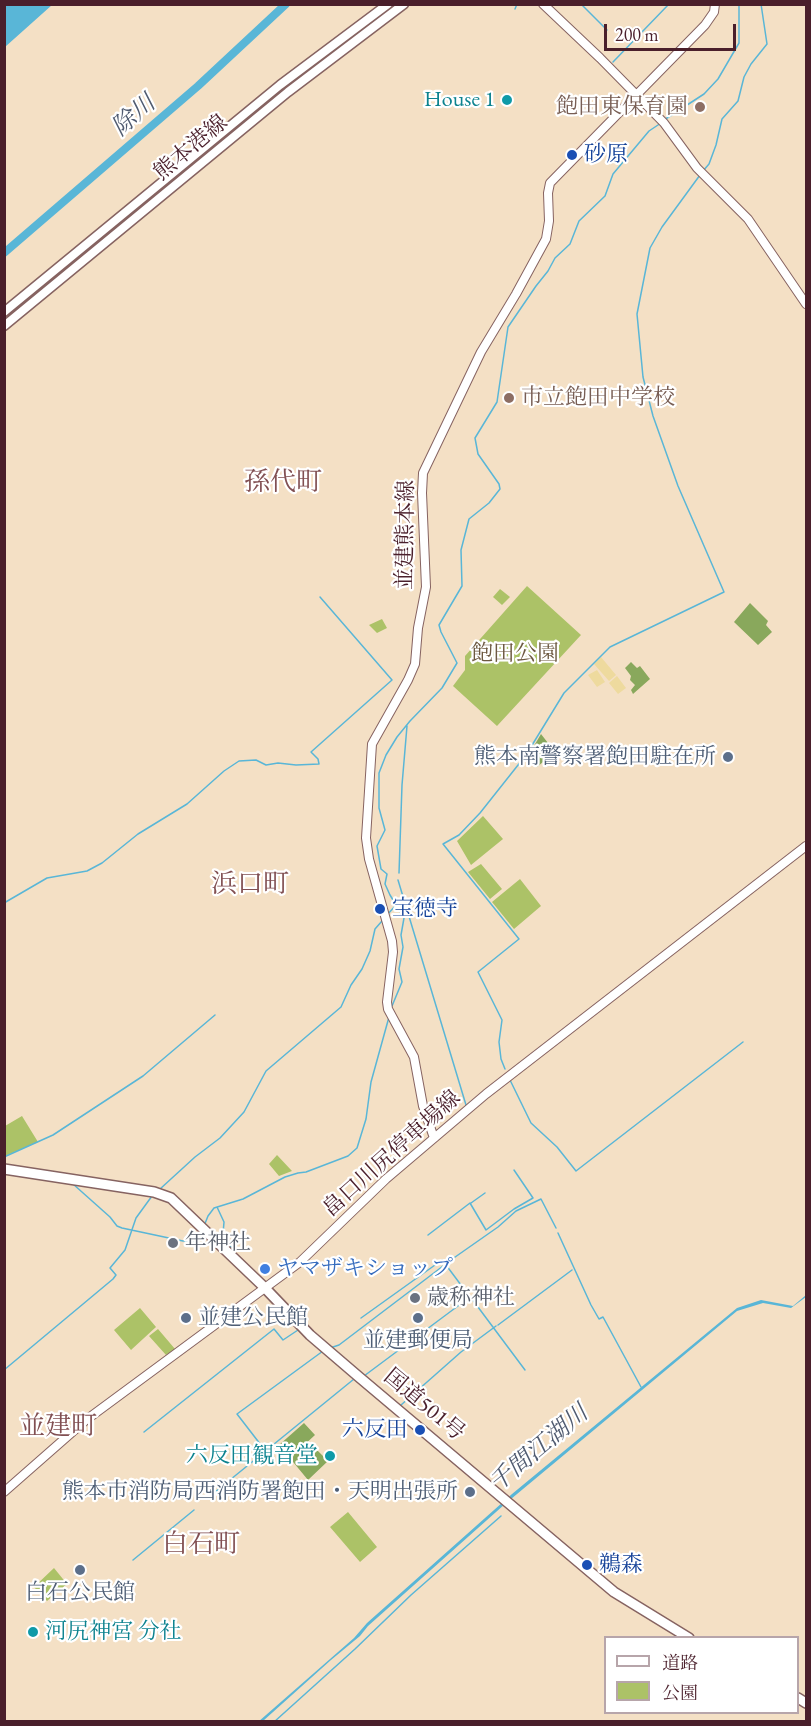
<!DOCTYPE html>
<meta charset="utf-8">
<style>
body{margin:0}
#map{position:relative;width:811px;height:1726px;overflow:hidden;background:#f4e0c5;font-family:"EB Garamond","Noto Serif JP",serif}
canvas{display:block}
.frame{position:absolute;inset:0;border:6px solid #4a1f2b;pointer-events:none}
.legend{position:absolute;left:604px;top:1636px;width:195px;height:78px;box-sizing:border-box;background:#fff;border:2px solid #b7a5aa;margin:0;padding:8px 10px;list-style:none;font-size:18px;color:#4a1f2b}
.legend li{display:flex;align-items:center;gap:12px;height:30px}
.legend b{width:30px;border:2px solid #b7a5aa}
.scale{position:absolute;left:604px;top:24px;width:132px;height:27px;box-sizing:border-box;border:3px solid #4a1f2b;border-top:0;padding-left:8px;font-size:18px;line-height:21px;white-space:nowrap;color:#4a1f2b;-webkit-text-stroke:4px #fff;paint-order:stroke}
</style>
<div id="map">
<canvas width="811" height="1726"></canvas>
<div class="frame"></div>
<ul class="legend">
<li><b style="height:8px;background:#fff"></b>道路</li>
<li><b style="height:16px;background:#acc267"></b>公園</li>
</ul>
<div class="scale">200 m</div>
</div>
<script>
const ctx = document.querySelector('canvas').getContext('2d');
ctx.lineJoin = 'round';
function paint(path, color) {
  ctx.fillStyle = color;
  ctx.fill(path, 'evenodd');
}
function shape(rows) {
  const path = new Path2D();
  for (const r of rows) {
    path.moveTo(r[0], r[1]);
    for (let i = 2; i < r.length; i += 2) path.lineTo(r[i], r[i + 1]);
  }
  return path;
}
function stroke(path, color, width, dash) {
  ctx.strokeStyle = color;
  ctx.lineWidth = width;
  ctx.lineCap = dash ? 'butt' : 'round';
  ctx.setLineDash(dash || []);
  ctx.stroke(path);
}
function write(font, color, halo, rows, align = 'center') {
  ctx.font = font + ' "EB Garamond","Noto Serif JP",serif';
  ctx.lineWidth = 4.5;
  ctx.setLineDash([]);
  ctx.textBaseline = 'middle';
  ctx.strokeStyle = halo;
  ctx.fillStyle = color;
  for (const [text, x, y, turn = 0] of rows) {
    ctx.save();
    ctx.translate(x, y);
    ctx.rotate((+turn || 0) * Math.PI / 180);
    ctx.textAlign = isNaN(turn) ? turn : align;
    if (halo) ctx.strokeText(text, 0, 0);
    ctx.fillText(text, 0, 0);
    ctx.restore();
  }
}
const green = shape([
 [527,586,581,635,497,726,453,686,465,670,465,656],
 [500,589,510,597,502,605,493,597],
 [382,619,387,628,377,633,369,625],
 [483,816,503,839,471,865,457,841],
 [481,864,502,889,490,899,468,872],
 [520,879,541,906,514,929,492,902],
 [22,1116,38,1142,5,1156,5,1126],
 [277,1155,292,1171,279,1176,269,1164],
 [140,1308,156,1327,131,1350,114,1330],
 [158,1329,175,1349,166,1355,149,1336],
 [348,1512,377,1547,360,1562,330,1527],
 [54,1568,67,1584,47,1601,34,1587]
]);
const forest = shape([
 [750,603,768,621,766,625,772,632,758,645,734,622],
 [631,662,637,668,640,666,650,679,633,694,631,690,635,685,630,680,631,676,625,668],
 [541,734,555,752,537,767,528,756],
 [304,1423,315,1435,301,1448,308,1455,317,1450,328,1461,308,1480,279,1445]
]);
const sand = shape([
 [601,657,616,675,609,681,594,664],
 [597,670,605,682,597,687,588,675],
 [617,676,626,688,618,694,609,683]
]);
const water = shape([
 [5,4,52,4,52,5,5,47],
 [806,1295,806,1297,791,1308,763,1303,737,1311,505,1504,368,1626,360,1636,331,1660,263,1721,258,1722,354,1638,367,1623,512,1494,737,1308,761,1300,793,1306]
]);
const stream = shape([
 [581,4,607,30],
 [515,9,517,4],
 [613,62,669,4],
 [664,120,704,94,718,79,739,43,739,4],
 [703,171,709,164,716,145,722,119,738,101,744,77,751,64,767,44,761,4],
 [399,873,402,785,407,726],
 [398,880,466,1105],
 [4,903,47,878,87,871,102,863,138,834,187,804,224,771,239,761,256,760,266,765,278,763,296,765,319,764,318,759,311,752,392,680,320,597],
 [387,915,396,905],
 [392,1006,402,982,399,969,403,947,401,935,404,918,390,895,385,884,387,874,381,869,377,846,385,830,379,808,379,773,386,755,397,737,410,721,442,688,457,663,441,632,439,625,462,586,461,550,469,519,489,503,500,489,499,484,478,454,475,438,497,402,508,327,536,286,548,271,555,258,570,244,579,221,605,196,613,174,649,131,661,123],
 [505,1069,501,1059,499,1042,502,1020,478,972,519,939,443,844,459,835,480,813,526,755,564,693,610,647,724,592,678,486,653,416,643,377,637,314,650,248,662,227,700,175],
 [510,1080,531,1123,557,1147,576,1171,743,1042],
 [4,1157,53,1135,143,1076,215,1015],
 [73,1184,110,1217,117,1226,122,1228,183,1241,197,1241,202,1234],
 [160,1189,195,1157,220,1138,244,1112,266,1071,341,1007,351,985,362,969,370,951,375,929,382,921],
 [471,1203,485,1193],
 [217,1207,224,1222,223,1234,233,1250],
 [204,1226,208,1216,214,1208,243,1199,285,1177,298,1173,306,1172,348,1156,357,1148,366,1119,371,1082,389,1017],
 [558,1233,591,1305,599,1319,603,1317,641,1387],
 [428,1235,470,1203,486,1230,514,1209,533,1198,514,1170],
 [448,1262,498,1227,516,1211,541,1199,556,1228],
 [472,1299,525,1370],
 [361,1318,442,1260,443,1261],
 [498,1325,572,1270],
 [330,1348,339,1345,447,1263],
 [4,1370,113,1279,116,1275,110,1268,125,1250,136,1218,152,1196],
 [364,1376,470,1297,446,1265],
 [401,1405,461,1352,496,1326],
 [144,1432,274,1329,283,1340,298,1330],
 [264,1449,237,1414,323,1351],
 [209,1497,354,1379],
 [133,1560,194,1510],
 [274,1722,355,1649,411,1595,501,1516]
]);
const river = shape([
 [4,253,198,86,286,4]
]);
const secondary = shape([
 [543,4,600,58,664,123,697,168,748,219,806,304],
 [434,1138,423,1106,414,1057,388,1009,387,1002,393,952,392,941,369,859,366,838,372,744,408,680,415,664,418,628,426,587,422,493,423,473,481,352,516,294,546,239,549,221,548,193,550,183,705,25,714,12,715,4],
 [4,1492,86,1420,300,1262,386,1179,486,1094,806,846]
]);
const primary = shape([
 [4,312,280,85,388,4],
 [4,326,288,92,404,4]
]);
const highway = shape([
 [4,1169,154,1192,171,1198,264,1287,310,1335,359,1377,614,1592,689,1638],
 [798,1698,806,1703]
]);
const markers = [
 [507,100,6,"#0f9aa8"],
 [700,107,6,"#8d6e63"],
 [572,155,6,"#1a4fb4"],
 [509,398,6,"#8d6e63"],
 [728,757,6,"#5c6f8a"],
 [380,909,6,"#1a4fb4"],
 [173,1243,6,"#6b7280"],
 [265,1269,6,"#3f7fe0"],
 [415,1298,6,"#6b7280"],
 [186,1318,6,"#5c6f8a"],
 [418,1318,6,"#5c6f8a"],
 [420,1430,6,"#1a4fb4"],
 [330,1456,6,"#0f9aa8"],
 [470,1492,6,"#5c6f8a"],
 [587,1565,6,"#1a4fb4"],
 [80,1570,6,"#5c6f8a"],
 [33,1632,6,"#0f9aa8"]
];
const cultureNames = [
 ["House 1",495,100],
 ["六反田観音堂",318,1456],
 ["河尻神宮 分社",45,1632,"left"]
];
const educationNames = [
 ["飽田東保育園",688,107],
 ["市立飽田中学校",521,398,"left"]
];
const streetNames = [
 ["熊本港線",191,148,-40],
 ["並建熊本線",406,535,-89],
 ["畠口川尻停車場線",392,1154,-42],
 ["国道501号",424,1405,40]
];
const transitNames = [
 ["砂原",584,155],
 ["宝徳寺",392,909],
 ["六反田",408,1430,"right"],
 ["鵜森",599,1565]
];
const parkNames = [
 ["飽田公園",515,654]
];
const serviceNames = [
 ["熊本南警察署飽田駐在所",716,757],
 ["並建公民館",198,1318,"left"],
 ["並建郵便局",418,1341,"center"],
 ["熊本市消防局西消防署飽田・天明出張所",458,1492],
 ["白石公民館",80,1593,"center"]
];
const worshipNames = [
 ["年神社",185,1243],
 ["歳称神社",427,1298]
];
const shopNames = [
 ["ヤマザキショップ",277,1269]
];
const waterNames = [
 ["除川",134,116,-41],
 ["千間江湖川",539,1449,-40]
];
const quarterNames = [
 ["孫代町",283,483],
 ["浜口町",250,885],
 ["並建町",58,1427],
 ["白石町",201,1545]
];
paint(green, '#acc267');
paint(forest, '#89a85c');
paint(sand, '#eeda9e');
paint(water, '#59b6d7');
stroke(stream, '#59b6d7', 1.5);
stroke(river, '#59b6d7', 8);
stroke(secondary, '#866361', 10);
stroke(primary, '#866361', 11);
stroke(highway, '#866361', 12);
stroke(secondary, '#fff', 8);
stroke(primary, '#fff', 8);
stroke(highway, '#fff', 9);
for (const [x, y, r, color] of markers) {
  const dot = new Path2D();
  dot.arc(x, y, r, 0, 2 * Math.PI);
  ctx.fillStyle = color;
  ctx.fill(dot);
  stroke(dot, '#fff', 2);
}
write('22px', '#0d838f', '#fff', cultureNames, 'right');
write('22px', '#785e54', '#fff', educationNames, 'right');
write('22px', '#4a1f2b', '#fff', streetNames);
write('22px', '#164399', '#fff', transitNames, 'left');
write('22px', '#6c5840', '#fff', parkNames);
write('22px', '#4e5e75', '#fff', serviceNames, 'right');
write('22px', '#5b616d', '#fff', worshipNames, 'left');
write('22px', '#366cbe', '#fff', shopNames, 'left');
write('italic 24px', '#505b70', '#fff', waterNames);
write('26px', '#814f52', '#fff', quarterNames);
</script>
